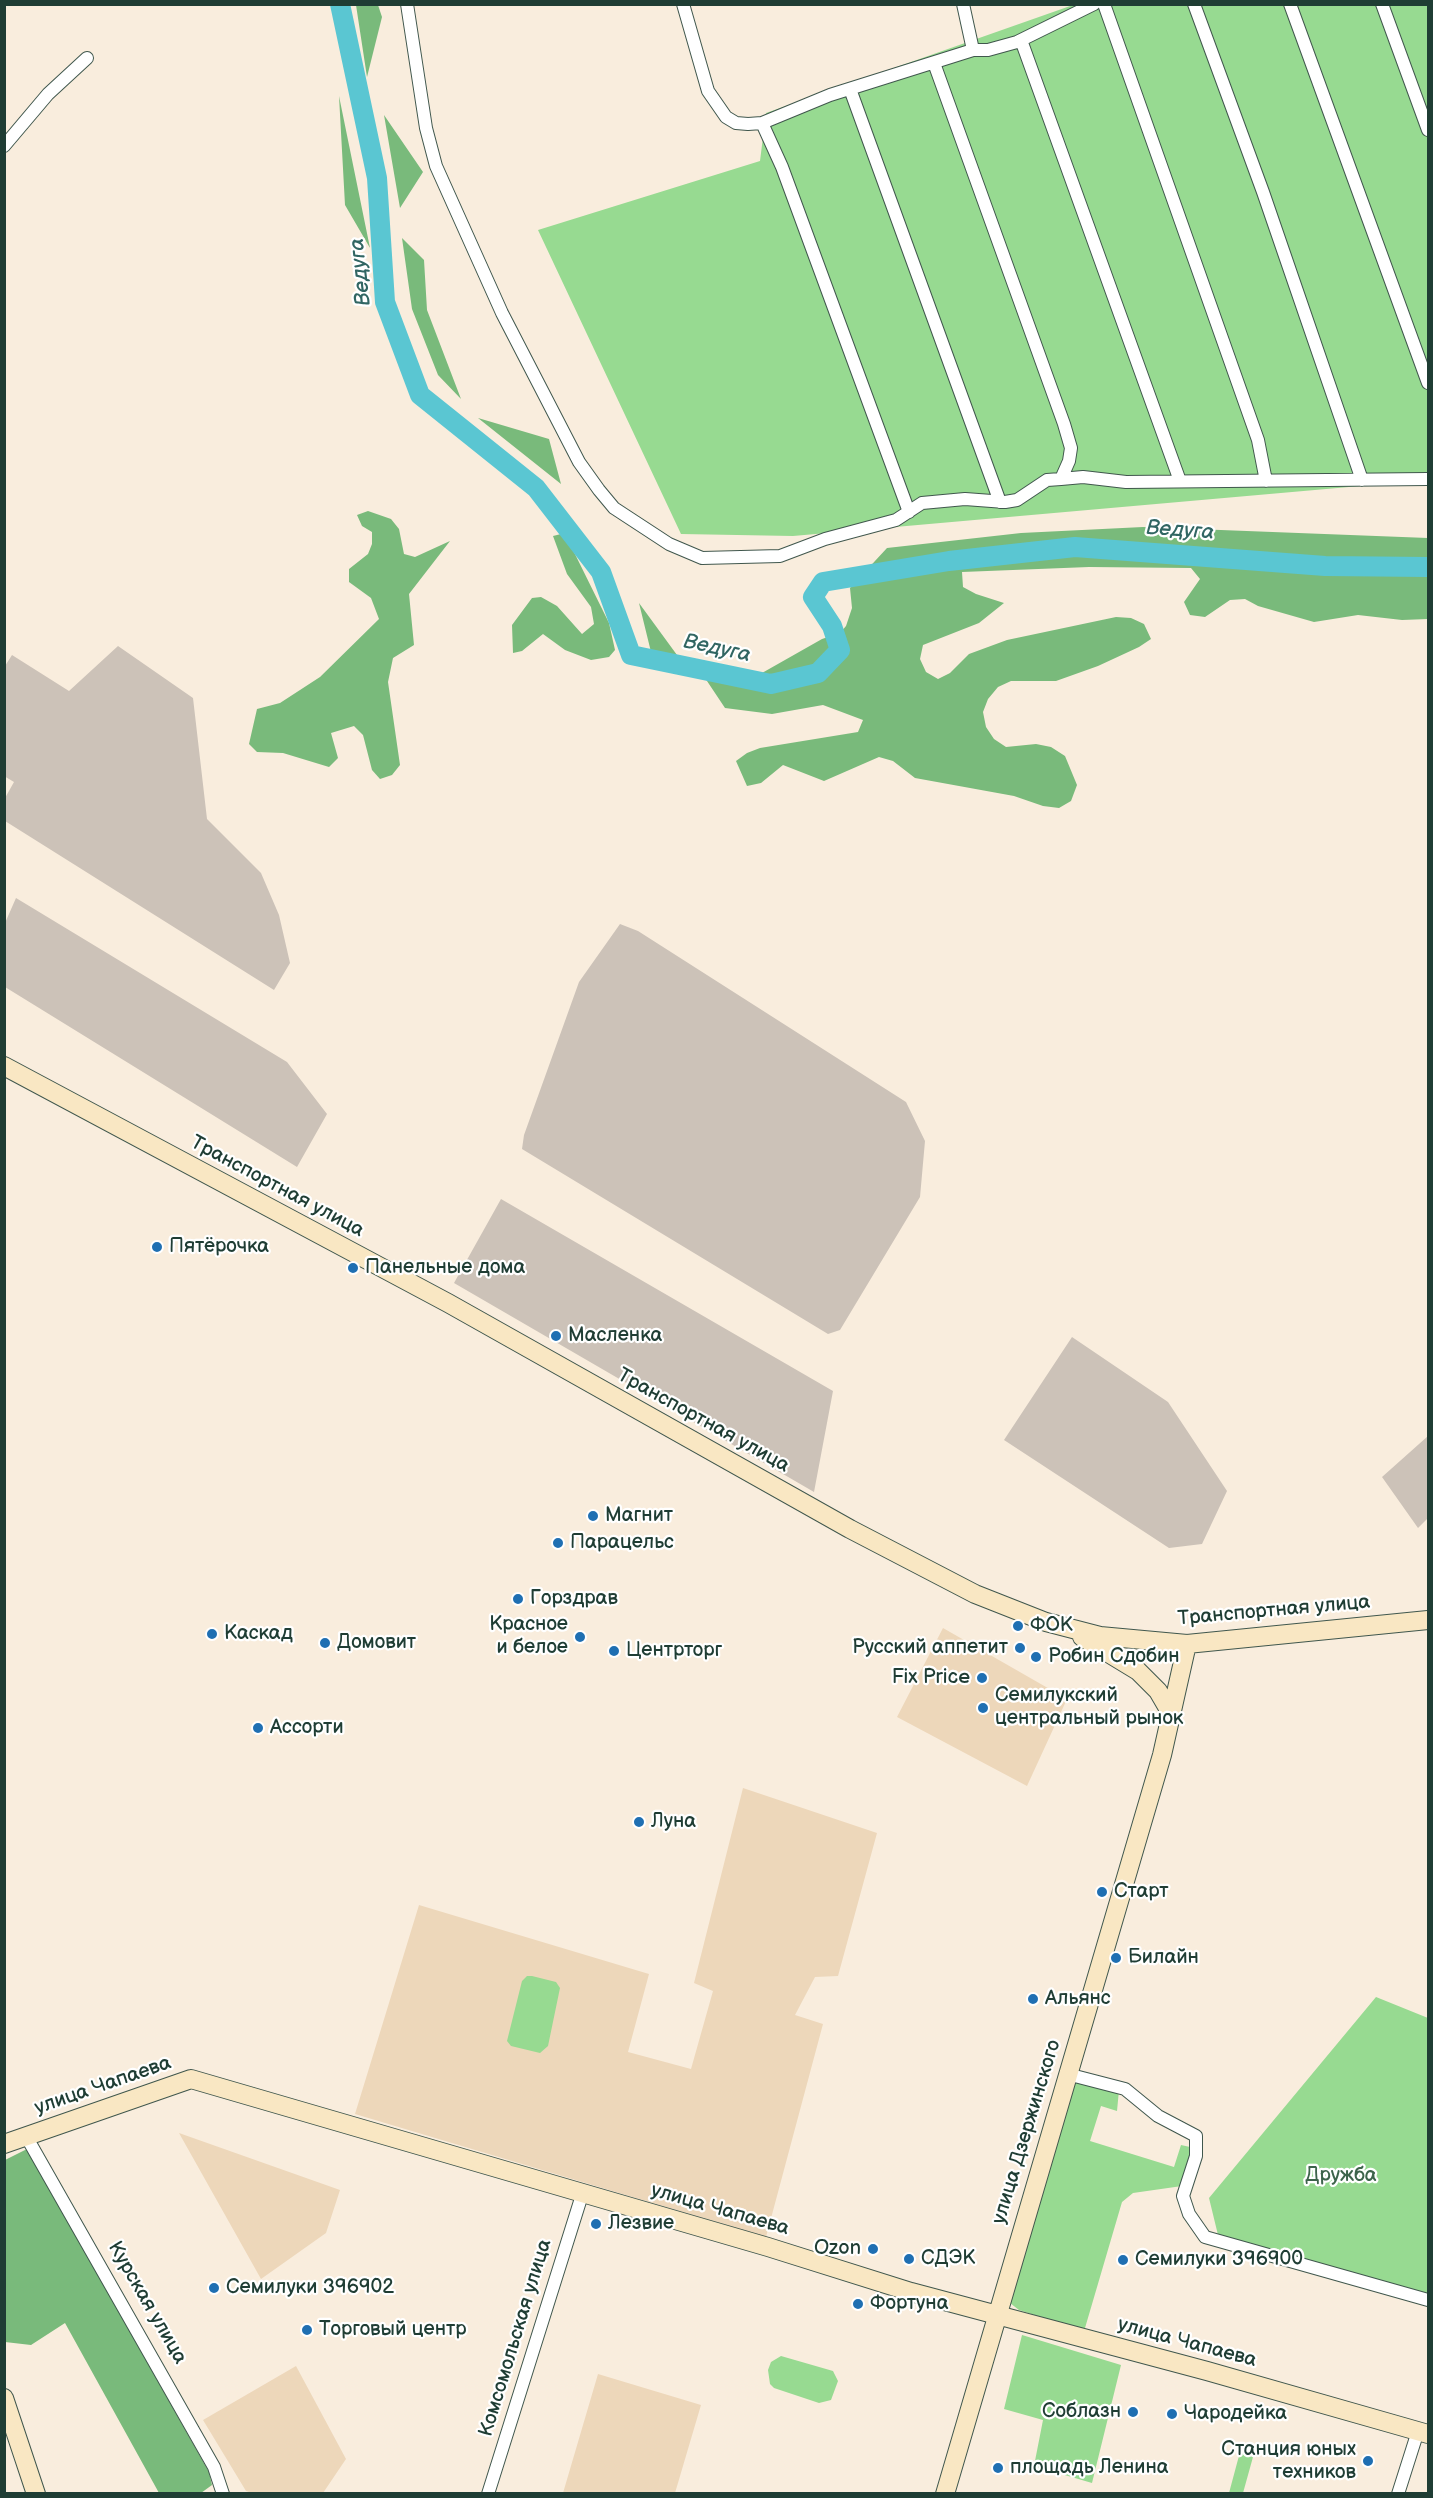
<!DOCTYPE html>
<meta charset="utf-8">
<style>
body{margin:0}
#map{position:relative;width:1433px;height:2498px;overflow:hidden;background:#f9eddd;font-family:"Balsamiq Sans",sans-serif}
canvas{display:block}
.frame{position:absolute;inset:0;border:6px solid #1f3d34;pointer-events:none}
</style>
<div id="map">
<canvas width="1433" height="2498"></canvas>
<div class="frame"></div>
</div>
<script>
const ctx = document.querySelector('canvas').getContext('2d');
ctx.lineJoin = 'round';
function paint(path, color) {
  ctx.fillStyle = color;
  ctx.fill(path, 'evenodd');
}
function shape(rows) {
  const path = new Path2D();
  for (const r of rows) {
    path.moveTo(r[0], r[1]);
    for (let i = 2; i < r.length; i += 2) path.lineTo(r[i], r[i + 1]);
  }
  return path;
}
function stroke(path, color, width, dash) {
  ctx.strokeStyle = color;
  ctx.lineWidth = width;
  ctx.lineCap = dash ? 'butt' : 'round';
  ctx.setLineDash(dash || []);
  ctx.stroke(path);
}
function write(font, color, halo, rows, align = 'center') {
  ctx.font = font + ' "Balsamiq Sans",sans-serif';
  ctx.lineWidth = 4.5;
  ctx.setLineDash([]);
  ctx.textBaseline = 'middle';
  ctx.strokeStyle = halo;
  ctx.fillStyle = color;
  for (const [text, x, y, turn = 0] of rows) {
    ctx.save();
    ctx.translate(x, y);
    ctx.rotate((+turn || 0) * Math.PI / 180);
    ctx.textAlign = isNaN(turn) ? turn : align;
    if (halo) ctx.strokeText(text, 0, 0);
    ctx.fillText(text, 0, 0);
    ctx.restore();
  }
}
const built = shape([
 [943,1628,1067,1699,1027,1786,897,1717],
 [743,1788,877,1833,838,1976,815,1977,795,2015,823,2024,766,2237,355,2114,419,1905,649,1974,628,2052,691,2069,713,1991,694,1983],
 [179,2133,340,2190,326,2233,261,2279],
 [296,2366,346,2459,323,2493,252,2493,246,2491,203,2420],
 [598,2374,701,2405,675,2493,563,2493]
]);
const industrial = shape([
 [118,646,193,698,207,819,261,873,279,915,290,963,274,990,5,821,5,798,14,782,4,776,5,666,12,655,69,691],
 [16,898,287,1062,327,1114,297,1167,5,987,5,923],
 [620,924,638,931,906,1102,925,1141,920,1197,840,1330,828,1334,522,1149,524,1135,579,982],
 [501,1199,833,1391,814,1492,454,1283],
 [1072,1337,1168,1402,1227,1491,1202,1544,1169,1548,1004,1440],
 [1428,1436,1428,1518,1418,1528,1382,1477]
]);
const green = shape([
 [1073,5,1428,5,1428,477,1417,481,793,536,681,534,538,230,760,161,766,113],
 [532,1976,556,1982,560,1988,548,2046,540,2053,511,2046,507,2041,522,1981,527,1976],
 [1376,1997,1428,2018,1428,2294,1218,2235,1209,2198],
 [1079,2080,1119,2090,1117,2111,1101,2106,1090,2141,1174,2167,1181,2145,1190,2147,1195,2154,1182,2186,1133,2193,1122,2202,1085,2328,1075,2328,1019,2310,1010,2303,1071,2085],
 [1022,2335,1121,2365,1092,2483,1034,2466,1043,2420,1004,2409],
 [781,2356,833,2371,838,2381,831,2400,819,2403,774,2388,770,2384,768,2370,771,2362],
 [1240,2452,1253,2457,1243,2493,1229,2493]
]);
const forest = shape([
 [356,5,378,5,382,17,367,77],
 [339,96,370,248,345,205],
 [384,115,423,172,400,208],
 [402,238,424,260,427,310,461,399,438,375,412,309],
 [478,418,549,439,561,484],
 [368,511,391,519,399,529,404,554,415,557,450,541,409,594,414,645,393,658,388,682,400,765,392,775,380,779,372,770,363,735,354,726,331,733,338,758,329,767,283,753,257,752,249,744,257,709,280,703,320,677,379,619,371,598,349,582,349,569,368,554,372,544,372,532,362,526,357,515],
 [1143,527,1428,538,1428,619,1402,620,1358,615,1314,622,1258,606,1245,599,1230,600,1205,617,1190,615,1184,602,1200,579,1191,568,1089,567,962,572,963,587,976,594,1004,603,979,623,923,645,920,659,926,672,938,679,950,673,969,654,1007,640,1116,617,1131,618,1144,624,1151,639,1139,647,1098,666,1056,681,1011,681,998,687,988,699,983,712,986,727,994,739,1006,747,1036,744,1051,747,1065,756,1077,785,1071,801,1059,808,1043,806,1014,796,915,778,893,761,879,757,824,781,783,765,761,783,747,786,736,761,747,753,760,748,858,732,863,720,823,705,772,714,725,708,703,675,717,680,762,673,822,639,840,633,846,626,852,608,850,588,887,548,1021,533],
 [561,534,572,548,609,623,615,650,609,657,591,660,565,650,543,634,522,651,513,653,512,625,532,598,541,597,557,606,582,634,594,624,591,607,567,574,553,536],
 [639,603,677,655,651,652],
 [27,2149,209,2472,212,2485,201,2493,159,2493,65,2323,31,2345,5,2342,5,2160]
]);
const river = shape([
 [340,4,377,178,385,302,420,395,536,488,601,572,631,655,771,684,818,673,840,650,832,626,813,597,823,582,949,561,1075,547,1325,566,1428,567]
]);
const street = shape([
 [407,4,426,128,436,166,502,313,579,462,599,490,614,508,669,544,702,558,780,556,825,539,896,520,922,503,965,499,1005,502,1017,500,1047,480,1061,479,1083,477,1126,482,1428,479],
 [683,4,708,91,726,117,736,123,748,124,762,123,830,95,973,50,988,50,1017,42,1094,4],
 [963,4,973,50],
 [1104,4,1258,440,1266,481],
 [1194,4,1263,192,1362,480],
 [1290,4,1428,383],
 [1382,4,1428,130],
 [1021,40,1180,481],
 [934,63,1064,424,1071,448,1069,461,1061,479],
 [850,89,1000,502],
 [762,123,782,167,909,512],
 [4,146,48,94,87,58],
 [1067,2074,1125,2089,1158,2116,1196,2136,1196,2156,1183,2196,1189,2214,1205,2237,1428,2300],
 [26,2136,214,2467,223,2494],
 [488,2494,582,2195],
 [1398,2494,1418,2431]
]);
const secondary = shape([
 [4,1066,448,1303,850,1529,975,1594,1046,1622,1100,1636,1187,1644,1428,1620],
 [1082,1637,1138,1671,1158,1691,1172,1715],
 [4,2144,191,2079,768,2247,911,2292,1207,2371,1428,2434],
 [4,2398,36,2494],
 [945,2494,1162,1755,1187,1644]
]);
const markers = [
 [157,1247,6,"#1f6fb2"],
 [353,1268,6,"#1f6fb2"],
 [556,1336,6,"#1f6fb2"],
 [593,1516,6,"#1f6fb2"],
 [558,1543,6,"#1f6fb2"],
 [518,1599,6,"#1f6fb2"],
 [1018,1626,6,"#1f6fb2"],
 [212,1634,6,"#1f6fb2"],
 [580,1637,6,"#1f6fb2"],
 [325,1643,6,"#1f6fb2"],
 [1020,1648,6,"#1f6fb2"],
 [614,1651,6,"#1f6fb2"],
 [1036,1657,6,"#1f6fb2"],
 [982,1678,6,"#1f6fb2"],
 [983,1708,6,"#1f6fb2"],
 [258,1728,6,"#1f6fb2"],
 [639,1822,6,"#1f6fb2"],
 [1102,1892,6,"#1f6fb2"],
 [1116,1958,6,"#1f6fb2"],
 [1033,1999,6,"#1f6fb2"],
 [596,2224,6,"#1f6fb2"],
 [873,2249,6,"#1f6fb2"],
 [909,2259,6,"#1f6fb2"],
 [1123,2260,6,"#1f6fb2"],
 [214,2288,6,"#1f6fb2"],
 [858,2304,6,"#1f6fb2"],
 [307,2330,6,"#1f6fb2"],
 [1133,2412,6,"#1f6fb2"],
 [1172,2414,6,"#1f6fb2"],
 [1368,2461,6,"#1f6fb2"],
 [998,2468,6,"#1f6fb2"]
];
const streetNames = [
 ["Транспортная улица",277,1187,28],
 ["Транспортная улица",703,1421,29],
 ["Транспортная улица",1274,1611,-5],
 ["улица Чапаева",103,2086,-19],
 ["улица Дзержинского",1027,2132,-73],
 ["улица Чапаева",720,2210,16],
 ["Курская улица",147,2303,60],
 ["Комсомольская улица",516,2338,-73],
 ["улица Чапаева",1187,2343,15]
];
const poiNames = [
 ["Пятёрочка",169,1247],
 ["Панельные дома",365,1268],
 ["Масленка",568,1336],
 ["Магнит",605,1516],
 ["Парацельс",570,1543],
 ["Горздрав",530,1599],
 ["Красное",568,1625,"right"],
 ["и белое",568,1648,"right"],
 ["ФОК",1030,1626],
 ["Каскад",224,1634],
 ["Домовит",337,1643],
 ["Русский аппетит",1008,1648,"right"],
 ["Центрторг",626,1651],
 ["Робин Сдобин",1048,1657],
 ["Fix Price",970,1678,"right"],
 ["Семилукский",995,1696],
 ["центральный рынок",995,1719],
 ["Ассорти",270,1728],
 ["Луна",651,1822],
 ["Старт",1114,1892],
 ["Билайн",1128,1958],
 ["Альянс",1045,1999],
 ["Лезвие",608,2224],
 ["Ozon",861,2249,"right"],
 ["СДЭК",921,2259],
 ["Семилуки 396900",1135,2260],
 ["Семилуки 396902",226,2288],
 ["Фортуна",870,2304],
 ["Торговый центр",319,2330],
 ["Соблазн",1121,2412,"right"],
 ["Чародейка",1184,2414],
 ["Станция юных",1356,2450,"right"],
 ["техников",1356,2473,"right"],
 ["площадь Ленина",1010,2468]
];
const parkNames = [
 ["Дружба",1341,2176]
];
const waterNames = [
 ["Ведуга",361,272,-96],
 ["Ведуга",1180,531,4],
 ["Ведуга",717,649,12]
];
paint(built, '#edd7ba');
paint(industrial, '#ccc2b8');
paint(green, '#97da91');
paint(forest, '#79ba7b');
stroke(river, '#5ac6d2', 20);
stroke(street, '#40574d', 14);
stroke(secondary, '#40574d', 20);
stroke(street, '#fff', 12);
stroke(secondary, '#f9e7c3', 18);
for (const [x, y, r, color] of markers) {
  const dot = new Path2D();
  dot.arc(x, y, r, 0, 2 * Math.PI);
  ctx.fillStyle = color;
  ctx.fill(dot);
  stroke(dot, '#fff', 2);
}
write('20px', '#1f3d34', '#fff', streetNames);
write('20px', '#1f3d34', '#fff', poiNames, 'left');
write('20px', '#3d644b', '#fff', parkNames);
write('italic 21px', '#316663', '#fff', waterNames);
</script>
